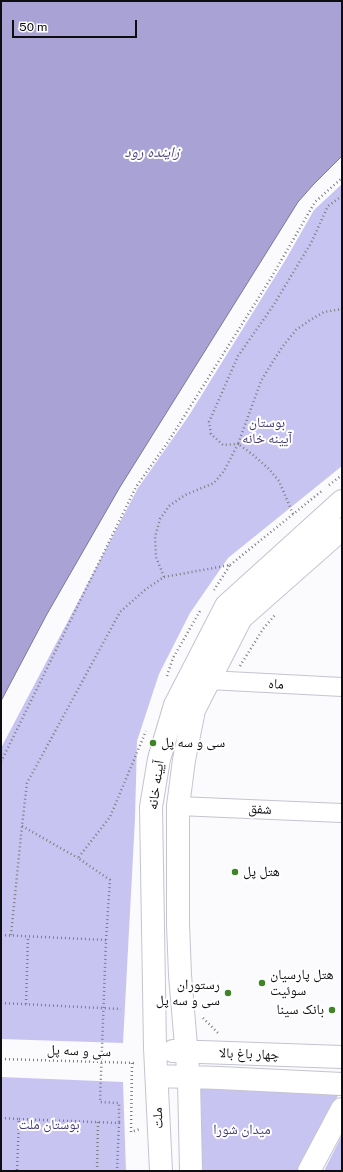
<!DOCTYPE html>
<meta charset="utf-8">
<style>
body{margin:0}
#map{position:relative;width:343px;height:1172px;overflow:hidden;background:#fbfafd;font-family:"Public Sans",sans-serif}
canvas{display:block}
.frame{position:absolute;inset:0;border:2px solid #0e0e12;pointer-events:none}
.scale{position:absolute;left:12px;top:20px;width:125px;height:18px;box-sizing:border-box;border:2px solid #0e0e12;border-top:0;padding-left:5px;font-size:12px;line-height:14px;white-space:nowrap;color:#0e0e12;-webkit-text-stroke:3px #fff;paint-order:stroke}
</style>
<div id="map">
<canvas width="343" height="1172"></canvas>
<div class="frame"></div>
<div class="scale">50 m</div>
</div>
<script>
const ctx = document.querySelector('canvas').getContext('2d');
ctx.lineJoin = 'round';
function paint(path, color) {
  ctx.fillStyle = color;
  ctx.fill(path, 'evenodd');
}
function shape(rows) {
  const path = new Path2D();
  for (const r of rows) {
    path.moveTo(r[0], r[1]);
    for (let i = 2; i < r.length; i += 2) path.lineTo(r[i], r[i + 1]);
  }
  return path;
}
function stroke(path, color, width, dash) {
  ctx.strokeStyle = color;
  ctx.lineWidth = width;
  ctx.lineCap = dash ? 'butt' : 'round';
  ctx.setLineDash(dash || []);
  ctx.stroke(path);
}
function write(font, color, halo, rows, align = 'center') {
  ctx.font = font + ' "Public Sans","Noto Naskh Arabic",sans-serif';
  ctx.lineWidth = 4;
  ctx.setLineDash([]);
  ctx.textBaseline = 'middle';
  ctx.strokeStyle = halo;
  ctx.fillStyle = color;
  for (const [text, x, y, turn = 0] of rows) {
    ctx.save();
    ctx.translate(x, y);
    ctx.rotate((+turn || 0) * Math.PI / 180);
    ctx.textAlign = isNaN(turn) ? turn : align;
    if (halo) ctx.strokeText(text, 0, 0);
    ctx.fillText(text, 0, 0);
    ctx.restore();
  }
}
const green = shape([
 [342,184,342,466,228,558,190,613,159,674,137,741,135,819,123,1043,1,1039,1,748,138,488,188,417,286,259,314,210],
 [1,1077,123,1082,126,1171,1,1171],
 [198,1088,340,1092,297,1171,202,1171],
 [342,1135,342,1171,324,1171]
]);
const water = shape([
 [1,1,342,1,342,156,313,185,298,202,120,487,47,614,1,701,1,1]
]);
const path = shape([
 [329,485,342,475],
 [293,514,279,481,268,468,252,454,238,444,261,381,272,363,283,346,296,330,310,320,324,312,342,309],
 [230,565,323,490],
 [164,577,230,565,214,590],
 [240,666,263,629,275,615],
 [167,676,173,658,200,611],
 [1,762,136,487,168,442,271,278,315,202,342,178],
 [22,826,78,858],
 [1,935,106,940,100,1102,119,1103,119,1123],
 [11,935,22,826,27,783,120,612,146,589,164,577,156,557,155,537,160,519,169,506,185,495,214,483,224,471,238,444,223,445,211,434,209,422,238,356,273,306,311,243,328,206,342,196],
 [106,940,110,880,78,858,110,817,146,731],
 [1,1003,121,1009],
 [26,1004,28,937],
 [203,1018,218,1033],
 [1,1059,136,1063],
 [132,1063,131,1132,140,1129],
 [1,1118,19,1119,17,1171],
 [19,1119,119,1123,117,1171],
 [97,1171,98,1122]
]);
const street = shape([
 [209,680,342,687],
 [178,806,342,813]
]);
const primary = shape([
 [173,1051,342,1057],
 [157,1076,220,1078,342,1084],
 [161,1171,155,1048,151,807,159,759,175,705,226,606,342,501],
 [191,1171,189,1081,180,975,178,924,178,806,184,760,194,710,241,618,342,529],
 [309,1171,342,1109]
]);
const markers = [
 [153,743,4,"#3f8429"],
 [235,872,4,"#3f8429"],
 [262,983,4,"#3f8429"],
 [228,993,4,"#3f8429"],
 [332,1010,4,"#3f8429"]
];
const parkNames = [
 ["بوستان",267,423],
 ["آیینه خانه",267,439],
 ["بوستان ملت",49,1125],
 ["میدان شورا",242,1130]
];
const streetNames = [
 ["ماه",276,684,3],
 ["آیینه خانه",156,785,-82],
 ["شفق",260,809,3],
 ["سی و سه پل",79,1051,2],
 ["چهار باغ بالا",249,1054,2],
 ["ملت",158,1118,-93]
];
const poiNames = [
 ["سی و سه پل",161,743],
 ["هتل پل",243,872],
 ["هتل پارسیان",270,975],
 ["سوئیت",270,991],
 ["رستوران",220,985,"right"],
 ["سی و سه پل",220,1001,"right"],
 ["بانک سینا",324,1010,"right"]
];
const waterNames = [
 ["زاینده رود",152,152]
];
paint(green, '#c8c4f2');
paint(water, '#a8a3d4');
stroke(water, '#7a769a', 1);
stroke(street, '#c4c4d1', 20);
stroke(primary, '#c4c4d1', 24);
stroke(path, '#7c7c7f', 2.5, [1, 3]);
stroke(street, '#fff', 18);
stroke(primary, '#fff', 22);
for (const [x, y, r, color] of markers) {
  const dot = new Path2D();
  dot.arc(x, y, r, 0, 2 * Math.PI);
  ctx.fillStyle = color;
  ctx.fill(dot);
  stroke(dot, '#fff', 1.5);
}
write('14px', '#433875', '#fff', parkNames);
write('14px', '#0e0e12', '#fff', streetNames);
write('14px', '#0e0e12', '#fff', poiNames, 'left');
write('italic 15px', '#514786', '#fff', waterNames);
</script>
